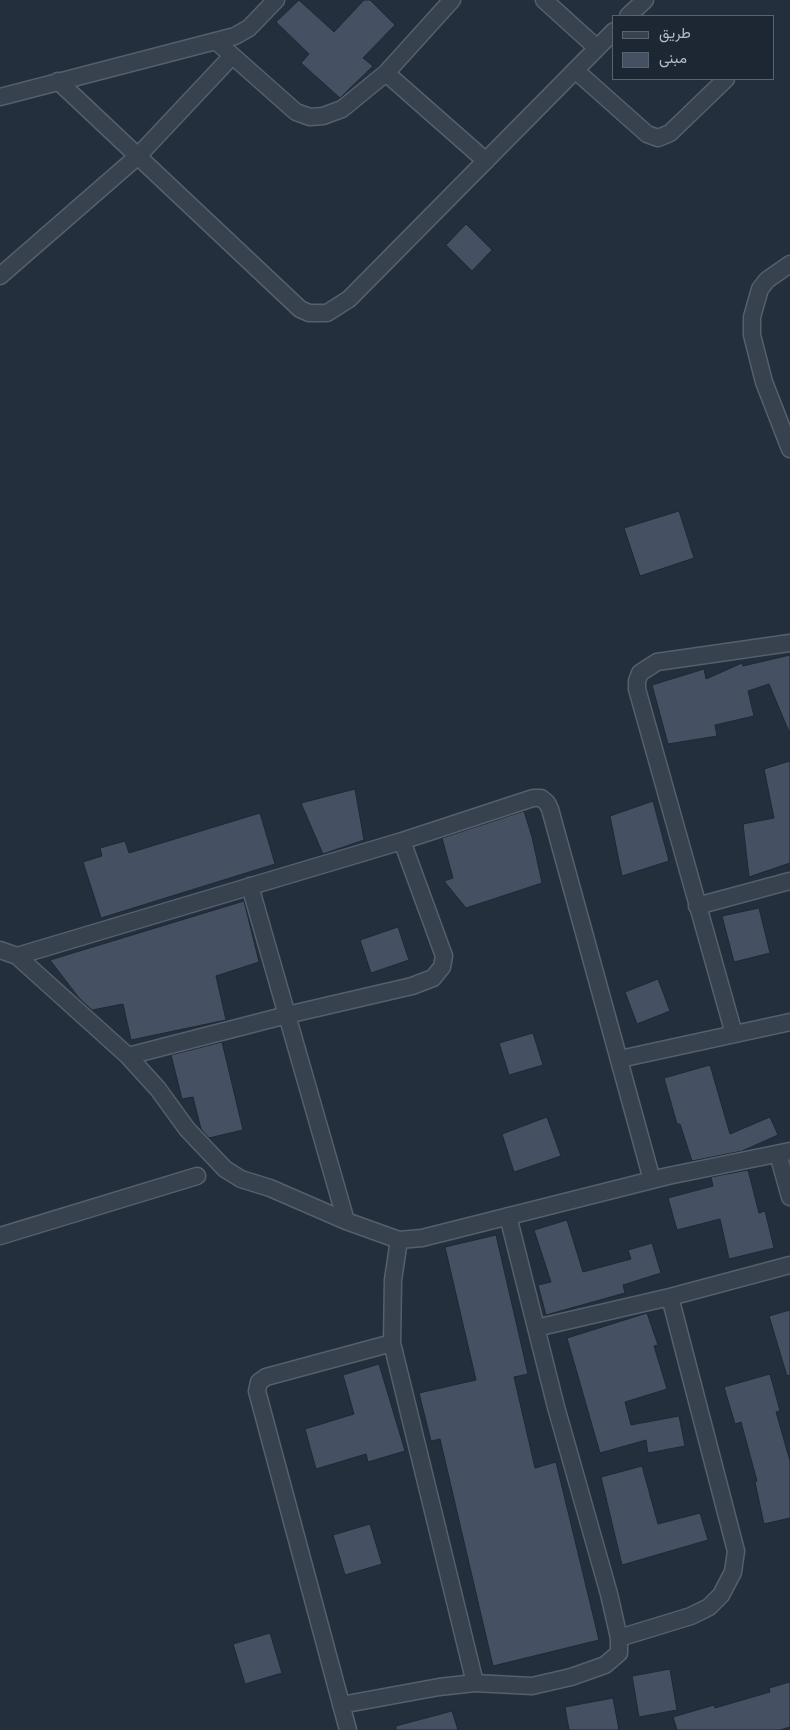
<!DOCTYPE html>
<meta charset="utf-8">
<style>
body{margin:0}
#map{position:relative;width:790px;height:1730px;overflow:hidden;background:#242f3e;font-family:Figtree,Vazirmatn,sans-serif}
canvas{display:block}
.legend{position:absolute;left:612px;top:15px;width:162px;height:65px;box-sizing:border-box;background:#1d2633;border:1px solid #59626f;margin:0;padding:6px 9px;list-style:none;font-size:15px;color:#b4bcc9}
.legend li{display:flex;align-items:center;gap:10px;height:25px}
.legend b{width:25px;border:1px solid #59626f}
</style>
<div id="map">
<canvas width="790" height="1730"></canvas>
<ul class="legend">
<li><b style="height:6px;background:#38414e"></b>طريق</li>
<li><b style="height:14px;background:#455162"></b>مبنى</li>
</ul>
</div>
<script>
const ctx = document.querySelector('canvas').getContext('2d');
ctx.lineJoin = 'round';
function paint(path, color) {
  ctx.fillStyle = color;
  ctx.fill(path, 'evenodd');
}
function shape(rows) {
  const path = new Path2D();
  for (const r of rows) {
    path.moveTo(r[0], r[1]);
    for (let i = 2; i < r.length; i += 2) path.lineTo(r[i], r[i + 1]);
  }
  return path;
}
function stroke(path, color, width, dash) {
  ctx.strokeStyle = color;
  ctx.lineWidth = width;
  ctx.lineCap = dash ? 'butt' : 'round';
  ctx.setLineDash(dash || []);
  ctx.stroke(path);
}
const building = shape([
 [299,0,334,32,364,0,370,0,395,25,363,58,373,66,340,98,301,63,309,54,276,22,299,0],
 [466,224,492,250,472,271,446,245,466,224],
 [679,511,694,558,640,576,624,528,679,511],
 [790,655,790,734,769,684,748,691,754,716,715,725,717,736,668,744,652,685,704,669,706,679,742,663,743,666,790,655],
 [790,761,790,863,749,877,743,824,774,818,764,769,790,761],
 [355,789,364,840,323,854,301,803,355,789],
 [653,801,669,861,622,876,610,816,653,801],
 [524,811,532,837,542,883,466,908,444,881,453,878,442,838,524,811],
 [260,813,275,864,101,918,83,862,102,856,100,848,125,841,129,853,260,813],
 [244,901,259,962,216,976,226,1020,131,1040,123,1004,92,1010,79,998,50,960,244,901],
 [759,908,770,953,734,962,722,916,759,908],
 [398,927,409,960,371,973,360,940,398,927],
 [658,979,670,1011,637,1024,625,992,658,979],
 [533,1033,543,1065,509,1075,499,1043,533,1033],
 [222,1042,243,1130,209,1138,201,1129,193,1097,182,1099,171,1055,222,1042],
 [710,1065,730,1134,770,1117,778,1135,742,1151,692,1161,680,1124,677,1124,664,1078,710,1065],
 [547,1117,561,1156,514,1172,502,1134,547,1117],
 [748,1170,759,1213,765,1211,774,1248,729,1259,720,1219,677,1230,668,1198,713,1186,711,1177,748,1170],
 [567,1220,583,1272,631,1259,628,1250,652,1243,661,1273,623,1285,625,1293,546,1315,538,1285,551,1282,534,1230,567,1220],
 [496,1235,528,1374,514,1377,535,1468,556,1462,599,1640,493,1666,440,1439,431,1441,419,1393,476,1380,445,1247,496,1235],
 [790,1310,790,1375,787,1376,769,1316,790,1310],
 [647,1313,658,1345,654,1346,667,1389,625,1402,631,1425,679,1416,685,1446,648,1453,646,1440,600,1453,567,1338,647,1313],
 [379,1364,405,1451,368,1462,366,1454,316,1469,305,1429,354,1414,343,1375,379,1364],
 [770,1374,780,1411,776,1412,790,1461,790,1518,764,1524,755,1482,757,1481,741,1422,735,1424,724,1387,770,1374],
 [642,1466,658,1524,700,1513,708,1540,622,1565,601,1477,642,1466],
 [370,1524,382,1564,345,1575,333,1535,370,1524],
 [270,1633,282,1673,245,1684,233,1644,270,1633],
 [670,1669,677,1710,639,1717,632,1676,670,1669],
 [790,1682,790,1727,780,1730,677,1730,673,1717,714,1705,715,1708,770,1692,769,1688,790,1682],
 [613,1698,619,1730,569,1730,565,1707,613,1698],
 [452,1711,458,1730,396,1730,396,1726,452,1711]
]);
const minor = shape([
 [544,0,597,48],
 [628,16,645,0],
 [217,42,296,112,310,117,323,116,342,109,386,73,452,0],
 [575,70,647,134,658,138,670,133,726,79],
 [386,73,486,161],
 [58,81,300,309,309,313,327,313,349,299,614,31],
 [0,97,235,36,249,28,276,0],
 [790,264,767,280,760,289,752,317,752,335,764,382,790,449],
 [0,276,138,156,232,56],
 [250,886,346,1221],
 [697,906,790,881],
 [0,950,17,956,128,1056,158,1089,187,1129,225,1169,241,1179,270,1188,346,1221,399,1240,422,1238,668,1176,790,1151],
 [17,956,402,841,533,798,541,798,547,803,550,809,652,1180],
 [734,1034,637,689,637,681,640,673,657,662,790,643],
 [128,1056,287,1015,412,986,433,978,442,967,444,956,402,841],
 [620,1059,790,1022],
 [778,1154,790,1197],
 [0,1236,197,1176],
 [399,1240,393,1280,392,1343,475,1683],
 [536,1328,670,1297,790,1265],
 [619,1638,691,1616,709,1607,721,1595,733,1572,736,1551,670,1297],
 [341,1705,439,1687,475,1683,532,1686,571,1677,605,1665,619,1653,619,1638,609,1594,556,1407,508,1216],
 [348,1730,257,1391,259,1382,266,1377,392,1343]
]);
paint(building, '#455162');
stroke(building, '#1f2835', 1);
stroke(minor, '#565f6c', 19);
stroke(minor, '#38414e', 16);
</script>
